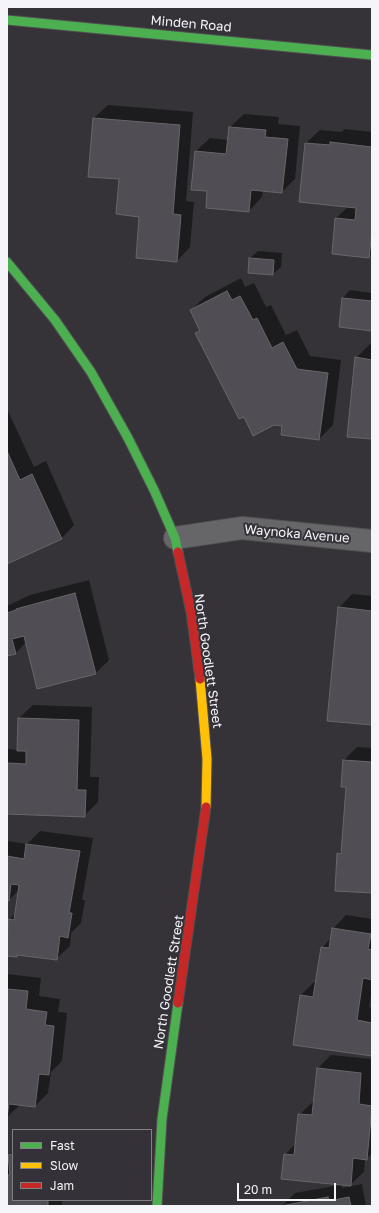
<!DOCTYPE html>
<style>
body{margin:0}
#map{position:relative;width:379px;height:1213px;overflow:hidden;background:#353337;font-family:"Golos Text",sans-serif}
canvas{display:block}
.frame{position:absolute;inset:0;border:8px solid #f5f4f8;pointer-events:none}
.legend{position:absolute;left:12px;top:1129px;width:140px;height:72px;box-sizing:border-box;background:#343238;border:1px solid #818085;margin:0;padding:5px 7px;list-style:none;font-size:12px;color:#f5f4f8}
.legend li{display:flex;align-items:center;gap:8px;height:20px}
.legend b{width:20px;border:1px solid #818085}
.scale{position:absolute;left:237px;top:1183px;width:99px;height:18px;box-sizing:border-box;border:2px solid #f5f4f8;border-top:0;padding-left:5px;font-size:12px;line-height:14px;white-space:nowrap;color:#f5f4f8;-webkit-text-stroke:3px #343238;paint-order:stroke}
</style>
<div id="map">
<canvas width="379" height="1213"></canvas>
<div class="frame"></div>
<ul class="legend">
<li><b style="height:5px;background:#4caf50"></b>Fast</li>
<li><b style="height:5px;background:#ffc107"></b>Slow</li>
<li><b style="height:5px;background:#c62828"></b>Jam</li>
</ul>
<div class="scale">20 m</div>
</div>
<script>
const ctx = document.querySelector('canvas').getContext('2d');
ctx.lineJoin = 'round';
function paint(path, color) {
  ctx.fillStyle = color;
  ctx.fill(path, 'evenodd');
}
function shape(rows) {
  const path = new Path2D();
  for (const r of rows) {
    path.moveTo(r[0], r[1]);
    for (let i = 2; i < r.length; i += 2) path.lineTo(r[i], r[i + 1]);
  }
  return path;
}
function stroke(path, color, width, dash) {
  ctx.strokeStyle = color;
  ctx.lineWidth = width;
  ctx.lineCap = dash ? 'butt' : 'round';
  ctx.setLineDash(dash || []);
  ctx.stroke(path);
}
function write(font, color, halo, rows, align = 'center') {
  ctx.font = font + ' "Golos Text",sans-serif';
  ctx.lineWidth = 4;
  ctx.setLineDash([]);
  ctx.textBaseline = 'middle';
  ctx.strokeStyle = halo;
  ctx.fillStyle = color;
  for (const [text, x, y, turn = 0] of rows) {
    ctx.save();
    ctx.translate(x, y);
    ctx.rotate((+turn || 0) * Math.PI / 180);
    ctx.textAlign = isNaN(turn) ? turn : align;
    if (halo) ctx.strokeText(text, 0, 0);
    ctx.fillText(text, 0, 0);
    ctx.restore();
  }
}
const shadow = shape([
 [108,105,193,112,186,201,194,202,190,247,177,261,141,216,94,118],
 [244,114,279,117,278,124,300,126,295,179,282,192,263,190,262,197,249,211,208,190,196,151,210,138,229,140,230,127],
 [344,129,372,132,372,253,369,257,336,218,349,206,306,143,320,130,342,132],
 [258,251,282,253,281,267,273,274,249,272,250,258],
 [241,278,245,287,254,283,266,307,271,305,286,335,297,330,310,356,341,360,333,425,319,439,283,425,244,416,196,334,201,329,191,310,205,297],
 [350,290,372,293,372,330,340,326,343,298],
 [370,344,372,345,372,438,356,358],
 [7,409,34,467,46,461,74,525,61,539,7,563],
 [89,580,109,660,96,673,26,642,16,653,7,655,7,606,30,595],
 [352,594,372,596,372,724,339,608],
 [33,705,92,707,90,777,99,777,98,802,84,816,7,813,7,749,18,750,19,718],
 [357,747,372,748,372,892,338,854,343,849,347,786,344,760],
 [40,831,93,838,82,900,85,900,81,923,71,933,70,946,56,959,18,954,16,956,7,955,9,920,16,912,20,889,9,900,7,899,7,841,27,844],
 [346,915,372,919,372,990,369,1007,372,1008,372,1055,294,1044,301,995,314,982,317,982,322,948,331,938,333,929],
 [7,974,41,978,39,996,60,999,58,1012,67,1013,62,1061,51,1072,48,1093,35,1106,20,1105,7,1117],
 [331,1055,372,1059,372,1154,365,1159,364,1172,350,1185,342,1184,342,1188,362,1184,366,1206,372,1205,372,1206,282,1206,295,1193,340,1185,285,1155,296,1143,299,1115,314,1101,318,1068],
 [13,1151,13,1200,62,1200,62,1206,7,1206,7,1163,10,1163,9,1155]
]);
const building = shape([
 [93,118,180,125,173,214,181,215,177,262,136,258,139,217,116,214,119,179,88,177,93,118],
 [229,127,266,130,265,137,288,139,282,193,251,190,249,212,206,208,207,191,191,190,195,151,226,154,229,127],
 [330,142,372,147,372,231,369,258,332,254,335,218,355,220,356,208,299,202,305,143,330,145,330,142],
 [249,258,274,260,273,275,248,273,249,258],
 [227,291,232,300,240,296,253,320,257,318,272,348,283,342,297,369,328,373,319,440,281,435,282,426,274,425,253,436,244,417,239,419,195,333,200,331,190,310,227,291],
 [342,298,372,301,372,331,339,327,342,298],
 [355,357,372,360,372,439,347,437,355,357],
 [7,451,20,480,32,474,62,539,7,564,7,451],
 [75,593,96,674,37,689,24,636,12,639,16,654,7,656,7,613,16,610,16,609,75,593],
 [338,607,372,611,372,725,327,721,338,607],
 [18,718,79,720,77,790,86,790,85,817,7,814,7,763,26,764,26,751,17,751,18,718],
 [343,760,372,762,372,893,335,891,337,853,341,854,346,787,341,787,343,760],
 [26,844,80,851,69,913,72,913,68,938,60,936,57,960,17,955,17,957,7,956,8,919,14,920,19,885,11,884,9,901,7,900,7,856,24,859,26,844],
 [332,928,371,934,368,949,372,950,372,980,363,978,357,1020,372,1023,372,1056,293,1045,300,995,313,997,321,947,329,948,332,928],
 [7,989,28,991,26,1009,47,1012,45,1025,54,1026,49,1075,39,1074,35,1107,9,1104,7,1118,7,989],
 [317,1068,361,1073,359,1104,372,1106,367,1160,353,1158,351,1186,281,1179,284,1154,294,1155,298,1114,312,1115,317,1068],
 [13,1154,13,1200,48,1200,48,1206,7,1206,7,1175,10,1175,8,1155,13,1154],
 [328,1197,329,1201,349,1197,351,1206,281,1206,328,1197]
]);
const street = shape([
 [175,538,242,528,372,541]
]);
const fast = shape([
 [7,20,372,55],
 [7,262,55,320,91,372,128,438,154,490,175,538,178,552],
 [157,1206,162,1119,178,1003]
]);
const slow = shape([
 [200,679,207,759,206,807]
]);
const jam = shape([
 [178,552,191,612,200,679],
 [178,1003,206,807]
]);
const streetNames = [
 ["Minden Road",191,24,5],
 ["Waynoka Avenue",297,534,5],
 ["North Goodlett Street",208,661,82],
 ["North Goodlett Street",169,982,-81]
];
paint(shadow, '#0007');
paint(building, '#504e54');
stroke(building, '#68666a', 1);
stroke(street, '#504f52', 24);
stroke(fast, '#504f52', 11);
stroke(slow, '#504f52', 11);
stroke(jam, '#504f52', 11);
stroke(street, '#666669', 22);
stroke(fast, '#4caf50', 9);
stroke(slow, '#ffc107', 9);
stroke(jam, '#c62828', 9);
write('13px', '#f5f4f8', '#343238', streetNames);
</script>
